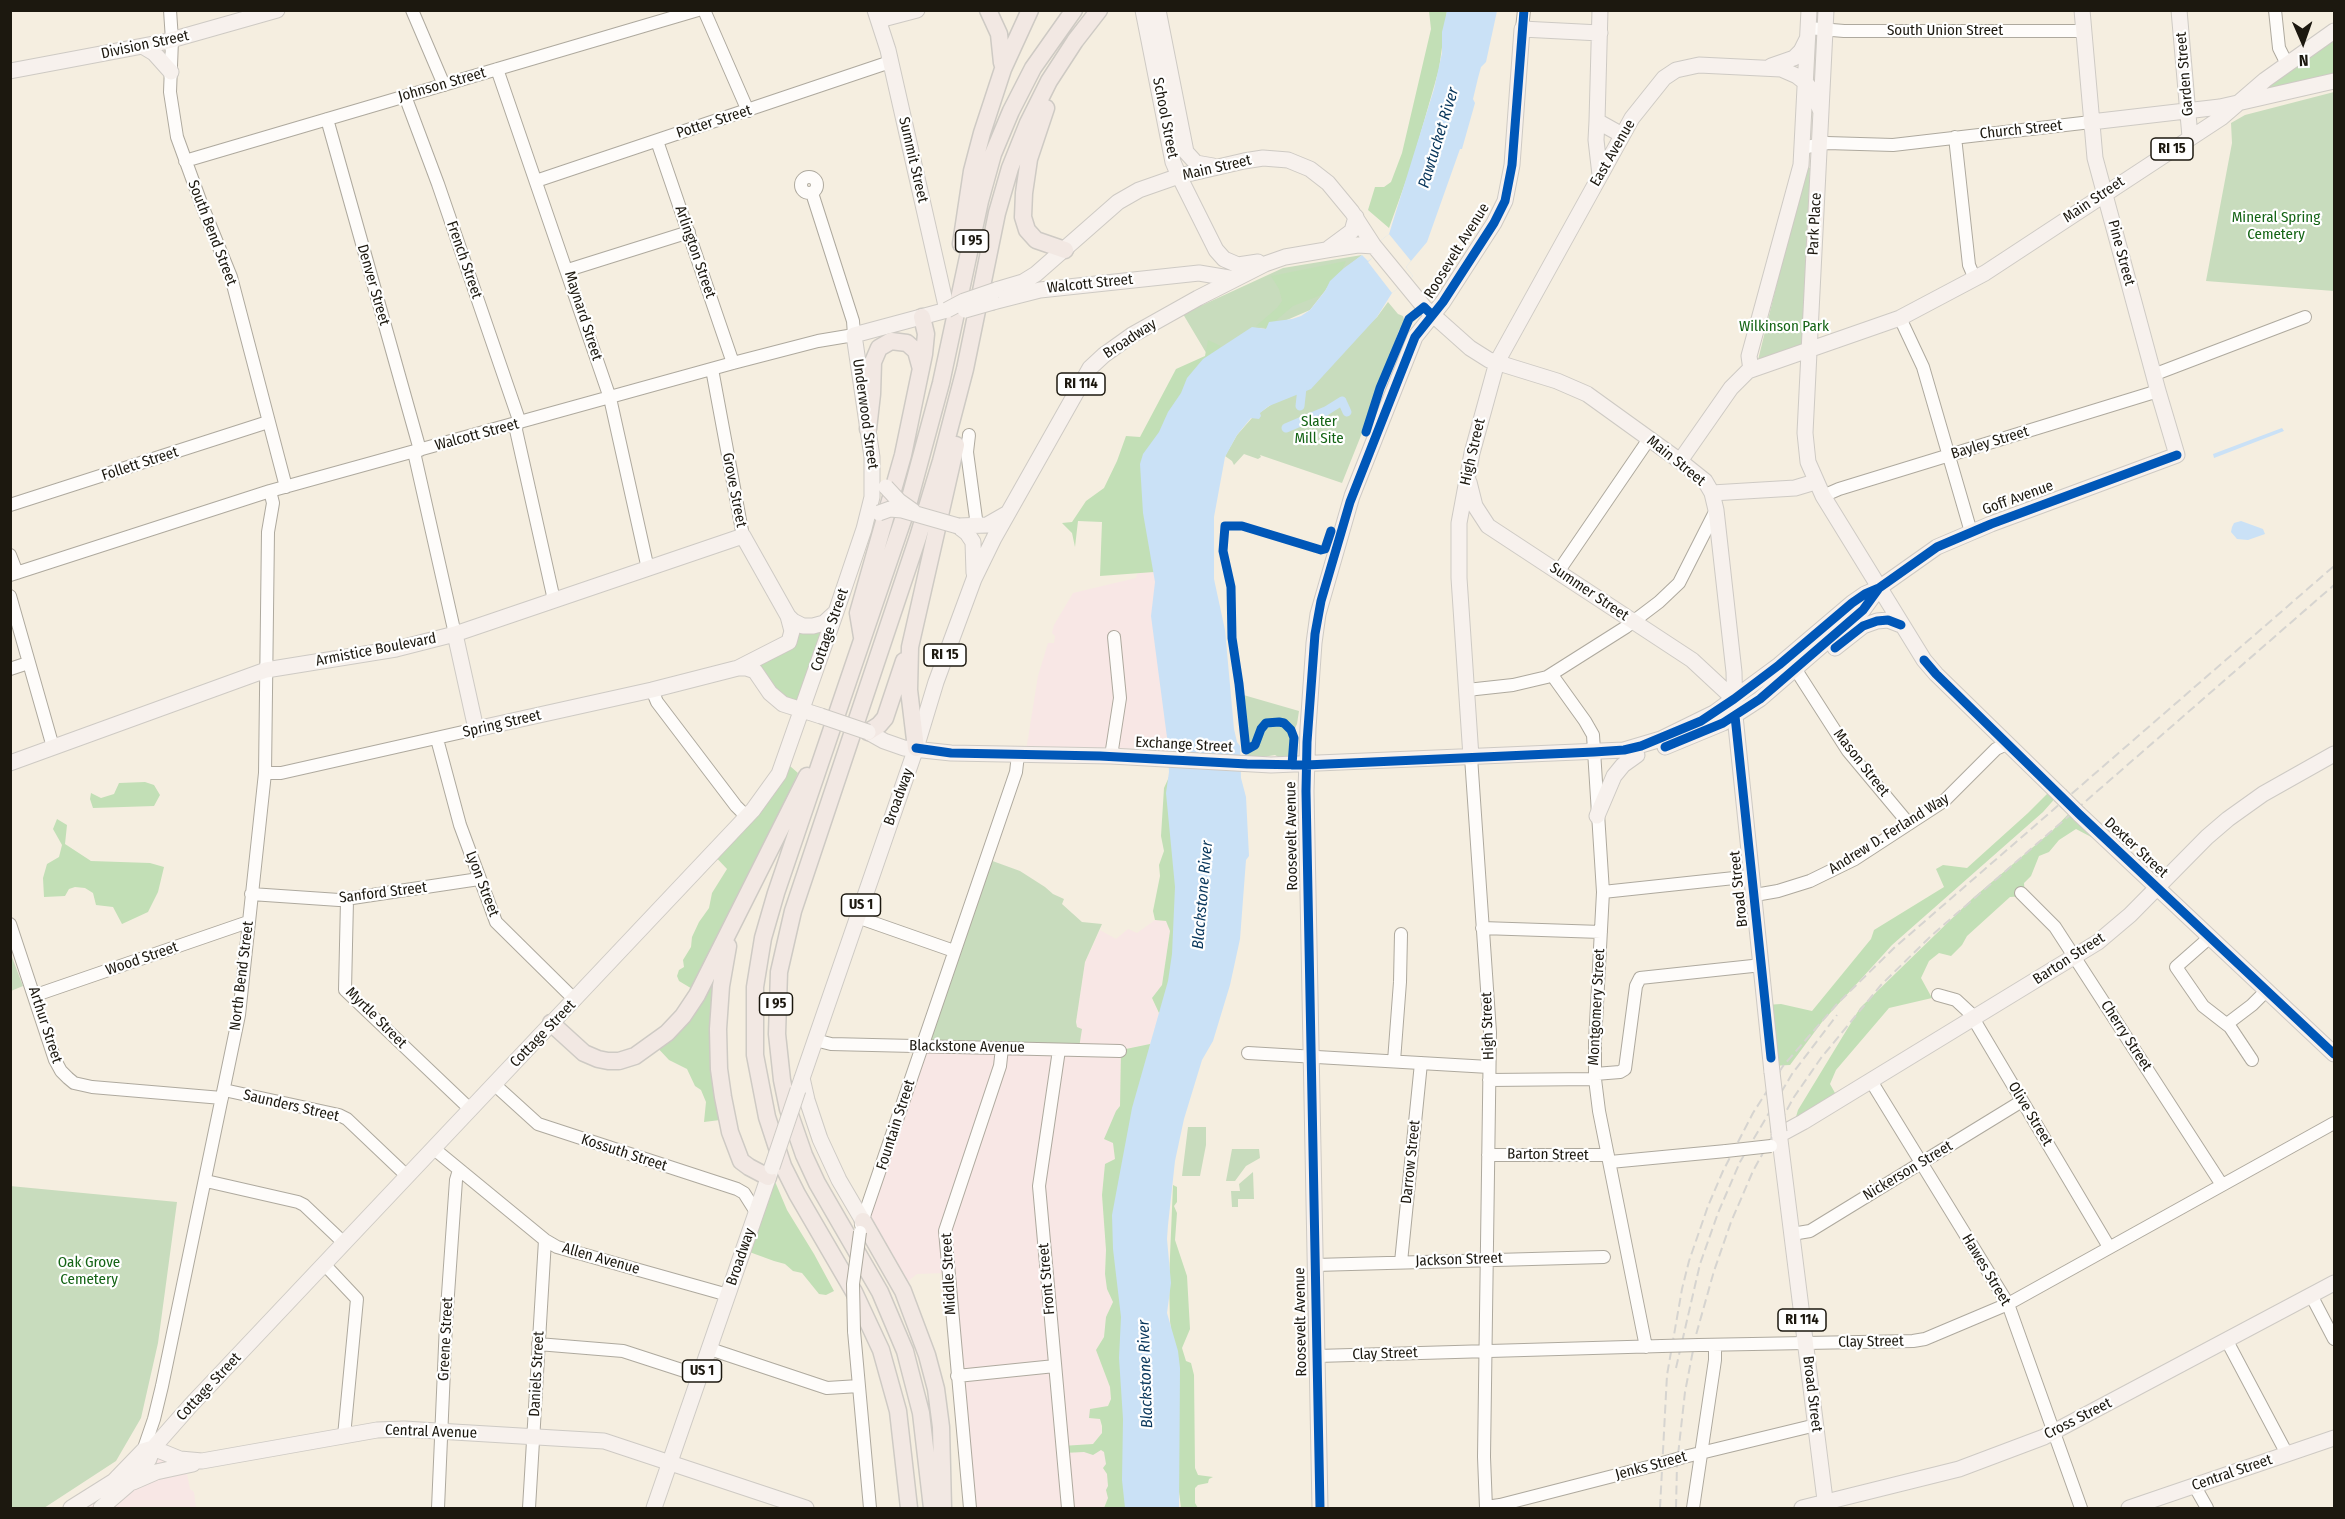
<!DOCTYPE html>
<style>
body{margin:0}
#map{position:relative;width:2345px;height:1519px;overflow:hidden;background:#f5eee0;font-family:"Fira Sans Condensed",sans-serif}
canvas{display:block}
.frame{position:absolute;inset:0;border:12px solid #1c180f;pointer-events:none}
.north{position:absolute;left:2273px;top:12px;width:60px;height:60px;-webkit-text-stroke:4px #fff;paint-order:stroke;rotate:178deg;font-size:16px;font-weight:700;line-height:24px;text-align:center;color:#1c180f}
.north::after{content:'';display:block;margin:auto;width:21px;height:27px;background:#1c180f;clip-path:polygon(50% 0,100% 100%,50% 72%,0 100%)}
</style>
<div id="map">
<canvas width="2345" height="1519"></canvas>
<div class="frame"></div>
<div class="north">N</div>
</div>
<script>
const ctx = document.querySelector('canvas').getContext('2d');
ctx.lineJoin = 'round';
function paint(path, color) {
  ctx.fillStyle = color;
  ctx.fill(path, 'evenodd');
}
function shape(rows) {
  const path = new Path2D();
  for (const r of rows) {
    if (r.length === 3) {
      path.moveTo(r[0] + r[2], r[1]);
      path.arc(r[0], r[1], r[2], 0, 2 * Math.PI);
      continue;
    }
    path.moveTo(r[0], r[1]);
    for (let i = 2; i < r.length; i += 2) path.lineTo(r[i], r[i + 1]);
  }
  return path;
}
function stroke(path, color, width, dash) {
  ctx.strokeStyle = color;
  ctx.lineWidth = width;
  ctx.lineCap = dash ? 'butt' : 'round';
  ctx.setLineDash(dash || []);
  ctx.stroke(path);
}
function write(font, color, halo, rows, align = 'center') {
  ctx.font = font + ' "Fira Sans Condensed",sans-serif';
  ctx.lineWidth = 4.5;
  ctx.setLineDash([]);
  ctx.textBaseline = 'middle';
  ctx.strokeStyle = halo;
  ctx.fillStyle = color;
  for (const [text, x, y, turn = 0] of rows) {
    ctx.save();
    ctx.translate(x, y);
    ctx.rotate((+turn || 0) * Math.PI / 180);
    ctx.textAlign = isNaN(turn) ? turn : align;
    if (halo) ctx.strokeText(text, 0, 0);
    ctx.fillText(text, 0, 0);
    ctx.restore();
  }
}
const industrial = shape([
 [1138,572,1154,572,1162,612,1174,755,1026,751,1038,676,1048,643,1054,643,1055,636,1052,633,1054,625,1073,593,1136,578],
 [1155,920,1166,921,1170,931,1162,985,1152,999,1159,1013,1150,1044,1121,1050,1120,1106,1116,1111,1113,1143,1115,1159,1105,1164,1102,1195,1106,1250,1105,1263,1107,1289,1113,1302,1106,1317,1104,1337,1096,1350,1110,1387,1111,1399,1100,1419,1102,1433,1093,1444,1062,1446,1063,1453,1101,1450,1105,1452,1108,1486,1106,1490,1108,1498,1104,1508,970,1508,944,1273,917,1274,901,1287,863,1215,923,1044,1077,1027,1076,1022,1085,962,1100,930,1116,939,1128,929,1137,933],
 [141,1441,154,1443,185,1464,190,1489,194,1492,196,1508,63,1508,131,1461]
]);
const green = shape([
 [2334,92,2334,291,2206,281,2232,143,2231,123,2245,115],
 [1808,167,1810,168,1802,343,1801,345,1758,360,1805,170],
 [1362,255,1330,281,1325,291,1310,310,1266,329,1258,328,1208,356,1183,314,1283,268],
 [1388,302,1398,314,1403,316,1405,323,1399,330,1374,403,1342,483,1260,455,1261,457,1258,459,1244,454,1234,465,1232,461,1225,456,1237,435,1252,418,1275,402,1377,317],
 [1240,694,1299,711,1297,724,1290,739,1294,746,1292,755,1280,758,1275,755,1263,757,1248,756],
 [987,859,1020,871,1045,887,1053,894,1064,899,1062,904,1082,922,1102,924,1085,962,1076,1022,1077,1027,1082,1029,1079,1048,925,1042],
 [10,952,23,986,11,991,10,991],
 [1188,1127,1206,1127,1206,1145,1200,1176,1182,1176],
 [1232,1149,1259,1149,1260,1158,1246,1166,1235,1181,1226,1181],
 [1253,1172,1254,1199,1238,1199,1238,1207,1232,1207,1231,1191,1240,1191,1239,1184],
 [10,1186,177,1202,158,1343,141,1418,116,1461,44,1508,11,1508]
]);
const forest = shape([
 [1429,11,1447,11,1439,69,1411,167,1389,228,1368,210,1375,187,1384,187,1391,182,1402,153,1431,29],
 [2334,36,2334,81,2243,100],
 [1346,261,1342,270,1321,295,1293,306,1267,328,1256,326,1277,308,1282,301,1279,289,1271,276],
 [1208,340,1221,346,1199,370,1154,572,1100,576,1102,522,1078,521,1075,547,1072,533,1062,523,1072,522,1086,501,1104,488,1117,461,1126,436,1140,437,1176,369,1205,356],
 [831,616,802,705,783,703,750,660,792,634],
 [1169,758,1182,940,1164,1009,1159,1013,1152,998,1162,985,1170,931,1166,921,1155,920,1153,911,1160,876,1159,865,1164,851,1161,836,1164,788,1169,777],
 [783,760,798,773,766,845,722,931,728,1119,704,1122,706,1102,701,1090,695,1086,687,1069,669,1060,653,1043,694,990,679,981,677,976,679,970,684,967,683,960,691,947,692,937,699,922,709,908,712,893,727,869,710,851,732,828],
 [145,782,154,785,160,795,154,806,93,808,90,799,91,793,101,798,114,794,119,783],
 [2052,789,2059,794,2043,812,1892,945,1822,1022,1790,1065,1772,1066,1766,1005,1781,1004,1812,1011,1871,939,1874,930,1944,887,1936,869,1943,865,1967,868,2028,813],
 [2074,808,2095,839,2076,829,2059,840,2049,852,2039,856,2031,876,2024,883,2025,896,2010,897,1967,936,1962,945,1951,956,1939,953,1929,961,1921,978,1932,998,1889,1008,1836,1070,1830,1084,1840,1102,1790,1137,1798,1110,1860,1008,1973,898,2052,831],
 [57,819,67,825,65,844,91,861,150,863,164,867,158,892,148,912,122,924,113,907,96,905,93,893,85,888,75,887,69,889,65,896,44,897,43,878,47,864,59,857,62,845,53,829],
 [1150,1044,1133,1508,1104,1508,1108,1498,1106,1490,1108,1486,1107,1474,1103,1468,1106,1464,1104,1452,1101,1450,1093,1455,1084,1452,1063,1453,1062,1446,1093,1444,1102,1433,1102,1426,1100,1419,1089,1418,1090,1409,1108,1406,1111,1399,1110,1387,1096,1350,1104,1337,1106,1317,1113,1302,1107,1289,1105,1274,1106,1250,1102,1195,1105,1164,1115,1159,1113,1143,1104,1139,1116,1111,1120,1106,1121,1050],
 [771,1172,787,1210,814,1254,834,1291,826,1295,819,1294,802,1273,793,1271,785,1264,774,1261,744,1250],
 [1173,1185,1177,1187,1177,1202,1174,1206,1177,1213,1175,1240,1187,1276,1190,1329,1182,1348,1186,1361,1191,1363,1194,1375,1195,1468,1198,1475,1213,1477,1209,1479,1208,1483,1198,1485,1195,1488,1195,1503,1198,1508,1181,1508,1177,1476,1178,1390,1170,1321,1169,1280]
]);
const water = shape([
 [1447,11,1497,11,1486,62,1481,67,1478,78,1473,99,1475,103,1462,149,1460,149,1427,242,1406,267,1413,276,1392,293,1377,317,1311,389,1269,406,1260,413,1261,416,1259,419,1251,418,1237,435,1225,457,1214,517,1214,579,1225,630,1234,729,1237,742,1240,746,1241,778,1246,797,1249,856,1246,860,1240,939,1230,985,1213,1041,1202,1060,1184,1119,1175,1161,1168,1225,1167,1239,1171,1283,1167,1313,1178,1351,1180,1368,1179,1508,1125,1508,1122,1480,1123,1419,1119,1358,1121,1317,1113,1249,1112,1215,1132,1108,1168,981,1172,954,1175,887,1166,793,1169,772,1168,745,1151,616,1155,582,1143,513,1140,464,1143,454,1159,432,1168,412,1181,393,1187,378,1203,359,1252,327,1266,329,1269,322,1292,319,1301,316,1310,310,1325,291,1330,281,1344,268,1362,255,1368,261,1375,256,1370,249,1389,234,1434,89,1442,53,1442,32],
 [2282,428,2284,431,2214,458,2213,454],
 [2241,521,2263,529,2265,534,2248,540,2237,539,2231,532,2232,527,2234,523]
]);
const pier = shape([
 [1389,234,1411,261,1406,267,1413,276,1392,293,1368,262,1375,255,1370,249]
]);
const canal = shape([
 [1300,382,1302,388,1300,406],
 [1286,428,1326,411,1342,401,1347,412]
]);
const minor = shape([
 [170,10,172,40,170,92,177,137,201,203,231,277,286,487],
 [412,10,444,85],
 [704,10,748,111],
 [2275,10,2279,48,2287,64],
 [1808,28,1844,31,2083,31],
 [1522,29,1524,10],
 [497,69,610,398,648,569],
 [405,96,438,184,518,417,516,430,554,600],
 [327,119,420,450],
 [1955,137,1969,265,1975,279],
 [657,141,733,363],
 [1802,148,1827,143,1893,145,2091,122],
 [185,161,698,10],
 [809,185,8],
 [536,181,890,62],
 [568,270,689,232],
 [1900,318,1923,367,1971,532],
 [712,369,743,536],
 [2153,375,2305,317],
 [969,435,967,452,977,526],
 [414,452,455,634],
 [1823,496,1839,489,2158,391],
 [10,505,268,422],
 [10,555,17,573],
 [1558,572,1649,439],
 [10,575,270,491,733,363,818,341,854,335,853,321,812,193],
 [10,596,53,747],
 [10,669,28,663],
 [1796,670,1848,751,1909,824],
 [1552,675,1585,721,1593,735,1603,892,1595,1042,1595,1079,1599,1111,1646,1347],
 [652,690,657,702,736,806,747,817],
 [1467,690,1513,685,1547,677,1626,627,1659,602,1679,583,1716,510],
 [437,739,460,825,496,922,575,1000],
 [1111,756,1120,698,1114,637],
 [1471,757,1490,1032,1484,1457,1486,1508],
 [265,773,281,773,476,729],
 [1603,892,1753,876],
 [2021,893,2055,927,2222,1185],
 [251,894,339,900,479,879],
 [1755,895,1778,891,1810,881,1855,859,1944,801,1996,749,2007,744],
 [347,900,345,990,471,1110],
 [857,917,954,951],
 [10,924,55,1060,61,1071,68,1078,74,1083,92,1087,222,1098],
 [1482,928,1601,932],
 [2209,938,2176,967,2203,1006,2230,1027,2252,1060],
 [36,995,248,922],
 [1938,995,1956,1000,1970,1013,2109,1247],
 [2227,1024,2252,1005,2266,991],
 [815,1040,831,1044,1120,1051],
 [1059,1050,1039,1186,1068,1508],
 [1248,1053,1489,1067],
 [1394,1061,1400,982,1401,934],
 [1595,1074,1620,1072,1625,1069,1636,986,1640,978,1762,965],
 [1489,1080,1595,1079],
 [1871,1081,2008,1304,2081,1508],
 [495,1085,538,1124,737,1189,744,1193,756,1212],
 [224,1090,339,1115,347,1119,407,1176],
 [433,1148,545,1240,557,1247,728,1295],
 [1488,1155,1608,1155],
 [1610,1162,1726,1151],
 [206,1181,298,1202,304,1205,344,1243],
 [861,1225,1016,772,1018,755],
 [1792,1234,1810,1231,2022,1101],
 [1401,1262,1421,1063],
 [324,1264,357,1299,344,1436],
 [1315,1265,1604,1257],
 [2311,1295,2334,1339],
 [854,1331,870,1508],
 [2227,1341,2287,1454],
 [538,1344,623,1351,700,1376],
 [1699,1345,1913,1341,1925,1339,2008,1304,2334,1123],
 [710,1349,827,1388,859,1386],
 [1317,1356,1662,1346],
 [957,1376,1055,1366],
 [143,1451,154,1419,162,1386,239,1015,265,773,268,532,273,503,270,491],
 [1684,1457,1816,1425],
 [2194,1485,2207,1508],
 [1486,1507,1500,1505,1652,1466],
 [438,1508,446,1323,456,1180,459,1170],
 [529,1508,545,1240],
 [970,1508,945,1231,1000,1066,1002,1048],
 [1693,1508,1715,1360,1715,1345]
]);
const major = shape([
 [1143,10,1173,162,1179,176,1216,250,1224,259,1238,265,1258,262],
 [1158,10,1186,152,1196,163,1213,166],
 [1600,10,1597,121,1622,135],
 [1826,10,1805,433,1808,462,1823,496,1924,660,1936,674,2060,795],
 [2179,10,2190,137],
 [879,20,917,10],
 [144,47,154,53,171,72],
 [1771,66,1794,58,1801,51,1807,39],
 [10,71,164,42,277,10],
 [1597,121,1596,140,1600,175],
 [2091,122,2220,107,2334,81],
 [1329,248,1352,231,1356,217],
 [996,290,1023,282,1036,274,1118,202,1139,190,1179,176,1244,161,1263,158,1288,160,1310,169,1328,183,1352,212,1374,246,1424,307,1470,348,1489,360,1557,381,1587,394,1680,461,1705,481,1712,493,1716,510,1734,672,1735,716,1772,1072],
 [993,302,1040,290,1199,273,1235,279],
 [1751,370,1749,356,1801,165,1809,10],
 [1680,461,1731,388,1748,371,1900,318,1985,273,2221,118,2265,80,2334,31],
 [1469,482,1475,506,1488,526,1692,660,1734,699],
 [1712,493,1795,488,1815,482],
 [958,526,967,533,973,542,974,573],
 [958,526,987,525,1008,513],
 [455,634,476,729,652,690,738,668,789,642,792,631,788,616],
 [1835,648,1863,626,1877,621,1888,620,1901,625],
 [738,668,746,668,755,671,770,693,783,704,821,716],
 [868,732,884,741,904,748,951,753,1111,756,1271,765,1624,750,1661,739,1714,713,1779,665,1852,603,1865,594,1879,588,1937,547,1991,524,2177,455,2158,391,2095,158,2082,10],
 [1665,747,1723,723,1760,699,1863,610,1879,588],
 [1471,757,1459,578,1459,523,1472,453,1497,362,1632,118,1664,78,1676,70,1699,65,1781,69,1797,76,1806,83,1813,92,1821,112],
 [10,763,266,670,396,649,455,634,743,536,788,616,793,621,803,626,813,626,824,623,836,612],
 [2079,814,2334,1054],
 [1597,816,1614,776,1623,765,1637,755],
 [802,1078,807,1100,820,1139,839,1180,863,1221],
 [798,1090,916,748,936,682,974,579,994,538,1090,368,1104,355,1132,335,1198,298,1265,264,1285,257,1332,249,1358,245,1374,246],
 [1779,1132,1826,1508],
 [1779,1135,1803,1122,2098,942,2130,915,2207,837,2228,819,2263,794,2334,754],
 [133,1482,156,1472,193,1464],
 [71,1508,114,1481,143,1451,153,1448,180,1459,202,1461,377,1430,404,1429,604,1441,806,1508],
 [101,1508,130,1483,149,1459,153,1448,190,1406,753,810,779,774,836,612,864,529,872,497,872,457,854,335,947,310,888,50,875,10],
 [654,1508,772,1167],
 [1320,1508,1306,791,1308,728,1314,643,1318,614,1352,496,1415,337,1443,302,1494,223,1505,201,1512,165,1522,29,1600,33],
 [1802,1508,1959,1469,2044,1437,2334,1283],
 [2129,1508,2334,1438]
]);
const highway = shape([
 [988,10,999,34,1002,63],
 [1046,108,1029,159,1024,193,1023,217,1027,230,1036,240,1065,250],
 [961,244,972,171,982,133,1003,69,1030,10],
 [868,429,872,394,873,362,879,348,891,341,907,343,916,351,921,369],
 [862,637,858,613,903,455,924,354,926,334,922,317],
 [868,732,879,725,885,718,904,661],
 [916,748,909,690,910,647,956,445],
 [728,946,721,986,718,1029,719,1069,723,1097,730,1132,741,1161,749,1167,768,1177],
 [551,1023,584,1053,598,1059,608,1061,619,1061,635,1056,667,1033,683,1016,697,995,807,776],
 [863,1221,903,1291,927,1355,936,1389,941,1427,943,1508],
 [909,1508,898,1411,881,1350,854,1292,797,1194,783,1166,767,1117,755,1055,755,987,763,938,776,893,908,505,941,383,980,201,993,154,1011,111,1033,68,1074,10],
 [932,1508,921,1413,905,1351,880,1292,817,1183,804,1155,788,1109,782,1080,777,1034,779,972,793,911,918,537,941,461,965,369,997,213,1010,168,1028,123,1049,81,1075,41,1099,10]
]);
const rail = shape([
 [1676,1368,1700,1264,1718,1213,1740,1162,1792,1074,1837,1015],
 [1660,1508,1667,1375,1682,1289,1689,1261,1708,1206,1723,1171,1753,1113,1783,1066,1837,1004,1894,948,2334,566],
 [1676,1508,1677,1464,1685,1392,1696,1335,1714,1271,1731,1222,1753,1171,1794,1097,1821,1058,1881,985,1931,936,2334,585]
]);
const minorBridge = shape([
 [1726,1151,1771,1146],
 [854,1331,853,1284,860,1232],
 [1662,1346,1699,1345],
 [1652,1466,1684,1457]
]);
const majorBridge = shape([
 [947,310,964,301,996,290],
 [965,310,993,302],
 [886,487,899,501,913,511],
 [879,513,890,509,902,510,958,526],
 [821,716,868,732],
 [2060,795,2079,814],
 [1772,1072,1779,1132],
 [772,1167,798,1090]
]);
const cycleway = shape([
 [1366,432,1380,388,1409,319,1424,307,1432,315],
 [1835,648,1863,626,1877,621,1888,620,1901,625],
 [1924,660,1936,674,2079,814,2334,1054],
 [1735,716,1771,1058],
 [1665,747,1723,723,1760,699,1863,610,1879,588],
 [916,748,951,753,1100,756,1247,764,1306,765,1594,752,1624,750,1641,746,1701,721,1734,699,1779,665,1852,603,1865,594,1879,588,1937,547,1991,524,2177,455],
 [1292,765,1294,738,1291,730,1284,723,1279,722,1266,723,1261,729,1255,745,1246,750,1239,684,1232,638,1231,587,1223,551,1225,526,1242,526,1321,550,1325,549,1331,531],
 [1320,1508,1306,791,1307,742,1315,634,1321,601,1350,502,1415,337,1443,302,1494,223,1505,201,1512,165,1524,10]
]);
const shields = [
 [2172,149,42],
 [972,241,33],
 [1081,384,48],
 [945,655,42],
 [861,905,39],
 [776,1004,33],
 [1802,1320,48],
 [702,1371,39]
];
const shieldNames = [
 ["RI 15",2172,149],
 ["I 95",972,241],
 ["RI 114",1081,384],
 ["RI 15",945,655],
 ["US 1",861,905],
 ["I 95",776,1004],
 ["RI 114",1802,1320],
 ["US 1",702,1371]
];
const streetNames = [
 ["South Union Street",1945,31],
 ["Division Street",145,45,-12],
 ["Garden Street",2185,74,-95],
 ["Johnson Street",442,85,-16],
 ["School Street",1165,118,79],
 ["Potter Street",714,122,-18],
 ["Church Street",2021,130,-6],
 ["East Avenue",1613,153,-60],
 ["Summit Street",913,160,77],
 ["Main Street",1217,168,-13],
 ["Main Street",2094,200,-34],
 ["Park Place",1815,224,-87],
 ["South Bend Street",212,233,69],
 ["Roosevelt Avenue",1457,251,-58],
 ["Arlington Street",695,252,71],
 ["Pine Street",2121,253,75],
 ["French Street",464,260,71],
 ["Walcott Street",1090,284,-6],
 ["Denver Street",373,285,74],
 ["Maynard Street",583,316,72],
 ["Broadway",1130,339,-33],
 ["Underwood Street",865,414,82],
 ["Walcott Street",477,435,-15],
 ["Bayley Street",1990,443,-17],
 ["High Street",1473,452,-77],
 ["Main Street",1676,461,39],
 ["Follett Street",140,464,-18],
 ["Grove Street",734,490,79],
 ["Goff Avenue",2018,498,-20],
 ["Summer Street",1589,592,34],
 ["Cottage Street",830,630,-71],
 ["Armistice Boulevard",376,650,-11],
 ["Spring Street",502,724,-13],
 ["Exchange Street",1184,745,3],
 ["Mason Street",1861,763,52],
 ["Broadway",899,797,-70],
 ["Andrew D. Ferland Way",1889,834,-32],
 ["Roosevelt Avenue",1292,836,-91],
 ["Dexter Street",2136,848,43],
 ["Lyon Street",482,884,69],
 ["Broad Street",1739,889,-96],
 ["Sanford Street",383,893,-7],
 ["Wood Street",142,959,-19],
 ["Barton Street",2069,959,-33],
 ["North Bend Street",242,976,-83],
 ["Montgomery Street",1597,1007,-87],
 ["Myrtle Street",376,1018,45],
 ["Arthur Street",45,1025,72],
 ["High Street",1488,1026,-92],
 ["Cottage Street",543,1034,-46],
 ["Cherry Street",2126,1036,57],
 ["Blackstone Avenue",967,1047,1],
 ["Saunders Street",291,1106,13],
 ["Olive Street",2030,1114,59],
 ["Fountain Street",896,1125,-72],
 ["Kossuth Street",624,1153,18],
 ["Barton Street",1548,1155,1],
 ["Darrow Street",1411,1162,-84],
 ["Nickerson Street",1908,1171,-31],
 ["Broadway",741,1257,-71],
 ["Allen Avenue",601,1259,16],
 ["Jackson Street",1459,1260,-2],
 ["Hawes Street",1986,1270,59],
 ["Middle Street",949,1274,-93],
 ["Front Street",1047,1279,-95],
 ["Roosevelt Avenue",1301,1322,-91],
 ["Greene Street",446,1339,-87],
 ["Clay Street",1871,1342,-1],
 ["Clay Street",1385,1354,-2],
 ["Daniels Street",537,1374,-87],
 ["Cottage Street",209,1387,-47],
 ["Broad Street",1812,1394,83],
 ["Cross Street",2078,1419,-27],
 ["Central Avenue",431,1432,2],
 ["Jenks Street",1651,1466,-15],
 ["Central Street",2232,1473,-19]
];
const parkNames = [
 ["Mineral Spring",2276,218],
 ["Cemetery",2276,235],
 ["Wilkinson Park",1784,327],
 ["Slater",1319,422],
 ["Mill Site",1319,439],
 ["Oak Grove",89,1263],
 ["Cemetery",89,1280]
];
const waterNames = [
 ["Pawtucket River",1439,138,-73],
 ["Blackstone River",1203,895,-85],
 ["Blackstone River",1146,1374,-92]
];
paint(industrial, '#f8e7e5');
paint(green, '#c8dcbd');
paint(forest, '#c2dfb6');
paint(water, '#cae1f6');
paint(pier, '#f5eee0');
stroke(canal, '#cae1f6', 9);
stroke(minor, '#aea99e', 14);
stroke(major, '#cecac4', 17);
stroke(highway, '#cecac4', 19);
stroke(minor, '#fefcfa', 12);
stroke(major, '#f7f1ed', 15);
stroke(highway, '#f2e8e3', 16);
stroke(rail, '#d6d4d0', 2, [9, 4.5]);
stroke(minorBridge, '#aea99e', 14, []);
stroke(majorBridge, '#cecac4', 17, []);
stroke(minorBridge, '#fefcfa', 12);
stroke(majorBridge, '#f7f1ed', 15);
stroke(cycleway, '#0057b8', 9);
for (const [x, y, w] of shields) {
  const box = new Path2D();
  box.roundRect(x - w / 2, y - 11, w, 22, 4.5);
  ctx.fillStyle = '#fff';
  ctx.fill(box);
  stroke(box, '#1c180f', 1.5);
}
write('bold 14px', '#1c180f', null, shieldNames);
write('15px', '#1c180f', '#fff', streetNames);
write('15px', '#146415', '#fff', parkNames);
write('italic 16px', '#08365b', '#fff', waterNames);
</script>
